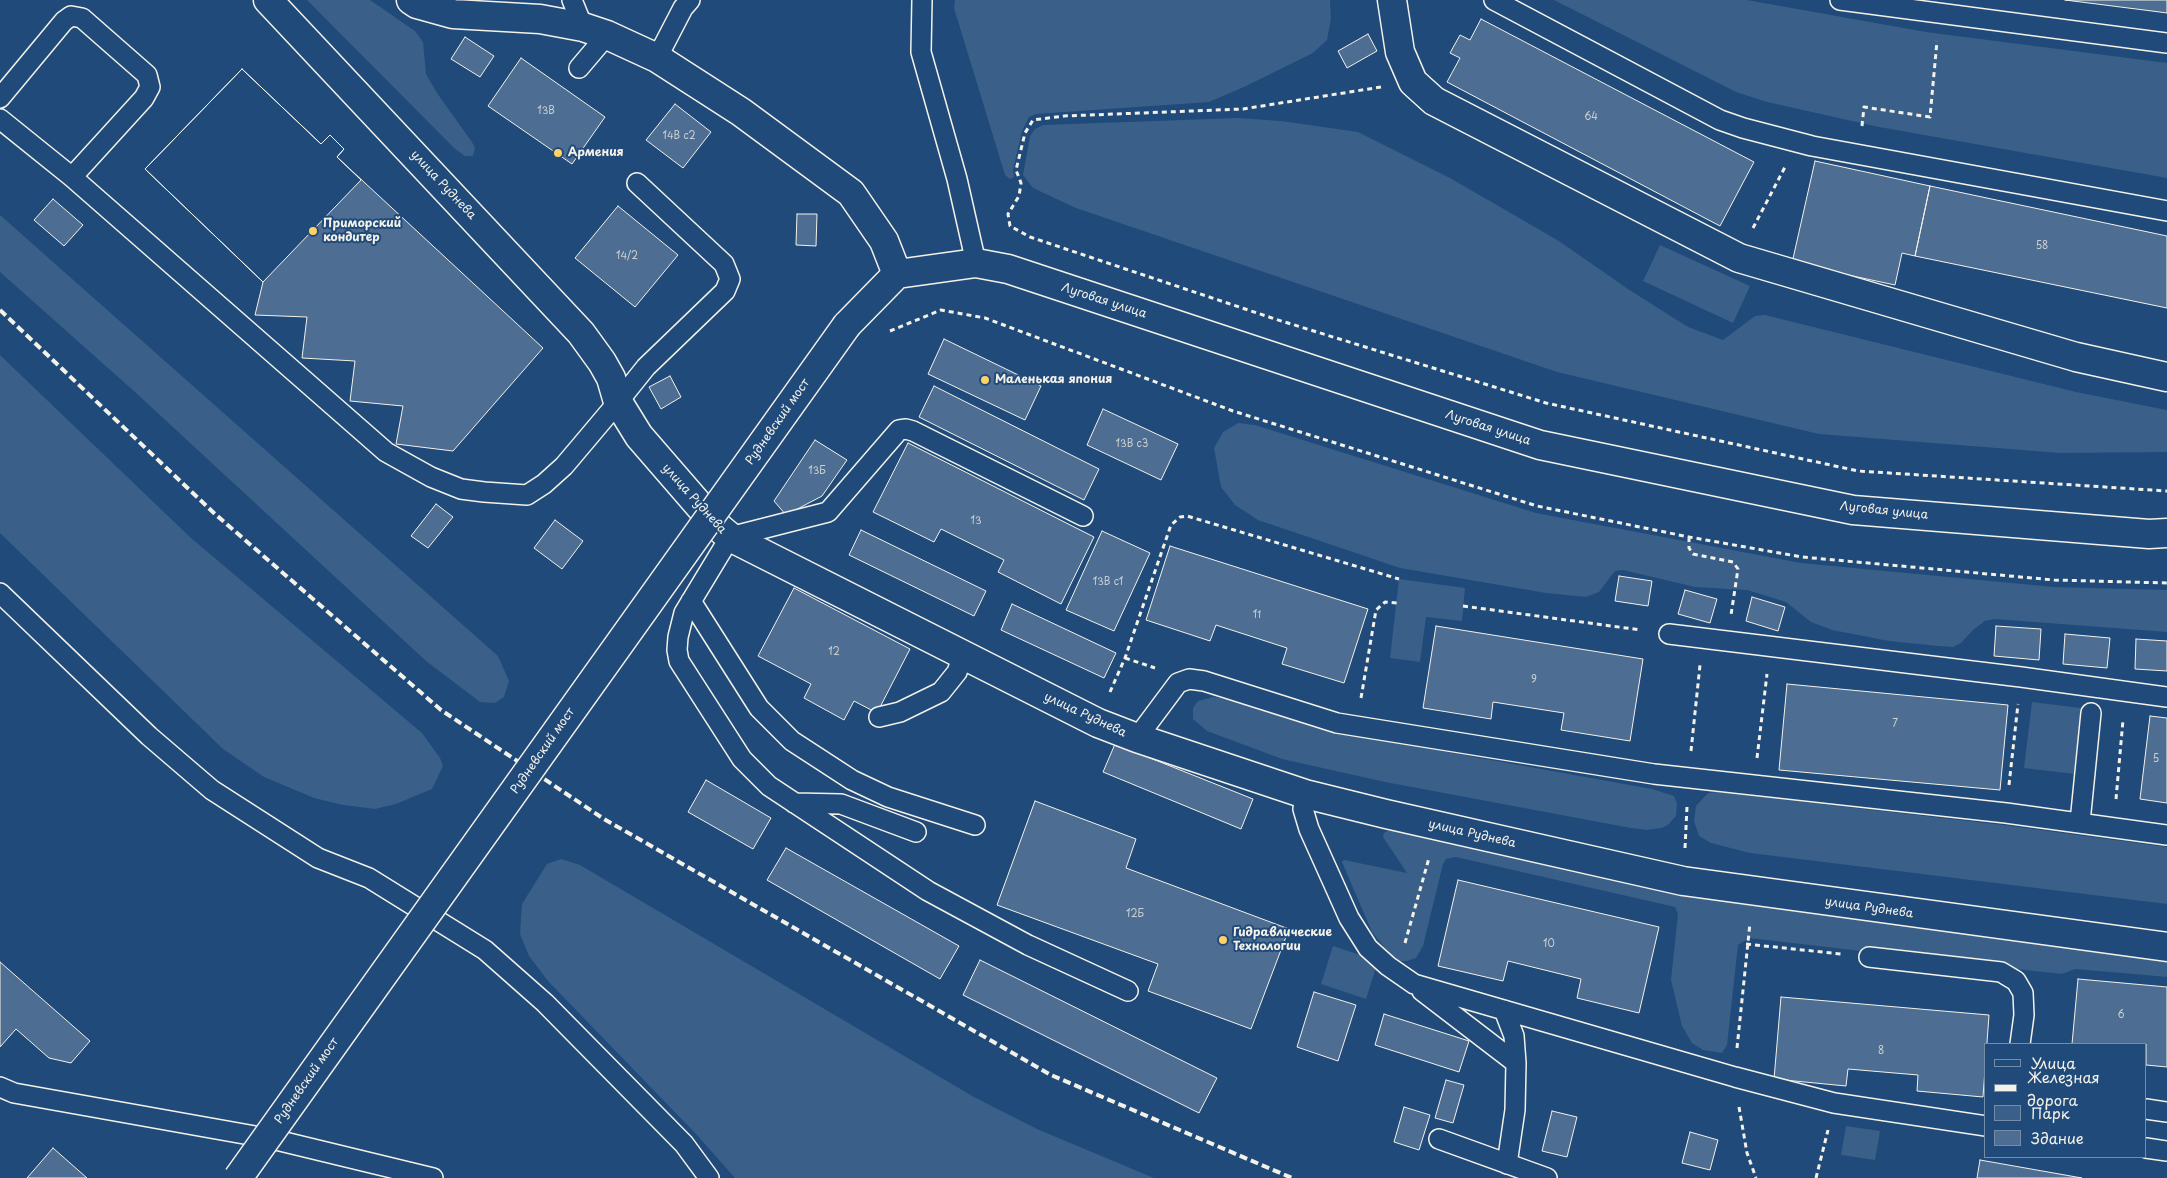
<!DOCTYPE html>
<meta charset="utf-8">
<style>
body{margin:0}
#map{position:relative;width:2167px;height:1178px;overflow:hidden;background:#1f4a7a;font-family:"Playpen Sans",sans-serif}
canvas{display:block}
.legend{position:absolute;left:1984px;top:1043px;width:162px;height:115px;box-sizing:border-box;background:#1f4a7a;border:1px solid #748da6;margin:0;padding:6px 9px;list-style:none;font-size:15px;color:#f4f1e8}
.legend li{display:flex;align-items:center;gap:10px;height:25px}
.legend b{width:25px;border:1px solid #748da6}
</style>
<div id="map">
<canvas width="2167" height="1178"></canvas>
<ul class="legend">
<li><b style="height:6px;background:#1f4a7a"></b>Улица</li>
<li><b style="height:6px;background:#f4f1e8"></b>Железная дорога</li>
<li><b style="height:14px;background:#3a5f88"></b>Парк</li>
<li><b style="height:14px;background:#4d6e92"></b>Здание</li>
</ul>
</div>
<script>
const ctx = document.querySelector('canvas').getContext('2d');
ctx.lineJoin = 'round';
function paint(path, color) {
  ctx.fillStyle = color;
  ctx.fill(path, 'evenodd');
}
function shape(rows) {
  const path = new Path2D();
  for (const r of rows) {
    path.moveTo(r[0], r[1]);
    for (let i = 2; i < r.length; i += 2) path.lineTo(r[i], r[i + 1]);
  }
  return path;
}
function stroke(path, color, width, dash) {
  ctx.strokeStyle = color;
  ctx.lineWidth = width;
  ctx.lineCap = dash ? 'butt' : 'round';
  ctx.setLineDash(dash || []);
  ctx.stroke(path);
}
function write(font, color, halo, rows, align = 'center') {
  ctx.font = font + ' "Playpen Sans",sans-serif';
  ctx.lineWidth = 4;
  ctx.setLineDash([]);
  ctx.textBaseline = 'middle';
  ctx.strokeStyle = halo;
  ctx.fillStyle = color;
  for (const [text, x, y, turn = 0] of rows) {
    ctx.save();
    ctx.translate(x, y);
    ctx.rotate((+turn || 0) * Math.PI / 180);
    ctx.textAlign = isNaN(turn) ? turn : align;
    if (halo) ctx.strokeText(text, 0, 0);
    ctx.fillText(text, 0, 0);
    ctx.restore();
  }
}
const green = shape([
 [307,0,370,0,415,31,423,42,426,74,437,93,472,142,475,148,473,156,465,156,455,149],
 [955,0,1330,0,1331,19,1327,40,1313,53,1244,87,1209,102,1036,114,1029,117,1022,131,1013,170,1014,177,1010,179,1005,175,954,8],
 [1554,0,1747,0,1926,32,2167,63,2167,178,1879,127,1767,102,1736,92],
 [1238,118,1281,121,1358,132,1450,178,1559,241,1628,289,1688,327,1723,340,1755,316,1765,315,2076,392,2167,410,2167,452,2060,453,1819,434,1557,372,1076,208,1033,188,1023,175,1030,136,1035,129,1043,125],
 [0,215,498,656,509,681,504,697,495,703,480,702,426,661,136,393,0,272],
 [1660,245,1750,286,1733,323,1643,281],
 [0,355,191,538,422,733,440,758,443,766,432,789,396,804,375,809,343,805,314,798,264,777,223,749,0,533],
 [1238,423,1255,425,1536,513,1801,563,2054,587,2167,590,2167,632,1994,619,1985,621,1973,630,1961,643,1953,647,1938,646,1889,641,1832,630,1811,622,1786,602,1747,590,1695,587,1623,570,1615,571,1599,592,1586,597,1546,593,1400,568,1258,520,1235,505,1221,487,1214,448,1223,432],
 [1399,579,1465,588,1462,621,1426,617,1420,662,1390,658],
 [1213,697,1228,699,1330,731,1652,789,1674,796,1677,803,1676,816,1668,825,1661,828,1647,830,1631,828,1385,782,1282,759,1207,731,1193,719,1193,708,1198,701],
 [2032,702,2081,708,2074,774,2024,768],
 [1717,792,2003,825,2167,847,2167,904,1750,853,1711,843,1699,836,1694,821,1696,806,1708,793],
 [1389,830,1700,894,2167,959,2167,977,2075,969,2062,974,2034,971,1749,938,1738,945,1727,1045,1722,1053,1703,1050,1692,1043,1682,1026,1671,980,1678,914,1675,907,1456,857,1446,859,1443,864,1423,946,1416,958,1407,961,1399,961,1390,954,1372,932,1342,862,1344,860,1407,873,1383,837,1384,833],
 [561,859,580,865,974,1097,1037,1129,1154,1178,735,1178,696,1134,548,981,529,956,520,934,522,904,547,864],
 [1333,946,1378,961,1366,999,1321,984],
 [1846,1126,1880,1131,1875,1160,1841,1155]
]);
const building = shape([
 [2065,0,2167,0,2167,13,2152,11,2065,0],
 [1481,19,1754,162,1720,226,1447,82,1460,58,1450,53,1460,35,1470,40,1481,19],
 [1368,34,1377,51,1347,68,1338,51,1368,34],
 [465,37,494,56,480,77,451,59,465,37],
 [521,58,605,117,572,164,488,106,521,58],
 [242,69,321,144,330,135,344,149,337,157,543,348,453,451,396,444,403,406,350,401,355,361,302,358,307,317,255,315,263,282,145,169,242,69],
 [242,69,321,144,330,135,344,149,337,157,361,180,263,282,145,169,242,69],
 [675,104,711,132,683,168,646,140,675,104],
 [1815,161,1930,186,1915,256,1902,253,1895,285,1792,263,1815,161],
 [1930,186,2167,236,2167,308,1915,256,1930,186],
 [53,199,83,225,64,246,34,220,53,199],
 [618,206,678,255,635,307,575,258,618,206],
 [797,214,817,214,816,246,796,245,797,214],
 [944,339,1041,386,1025,420,928,374,944,339],
 [670,376,681,397,661,409,649,387,670,376],
 [934,386,1099,469,1084,500,919,417,934,386],
 [1103,409,1178,444,1161,480,1087,445,1103,409],
 [815,440,847,460,822,496,786,515,774,501,815,440],
 [908,443,1094,537,1061,604,998,572,1004,560,941,529,934,542,873,512,908,443],
 [436,504,453,517,428,548,411,536,436,504],
 [555,520,583,541,562,569,534,548,555,520],
 [861,530,986,591,974,616,849,555,861,530],
 [1102,531,1150,553,1114,631,1066,610,1102,531],
 [1170,546,1368,609,1344,683,1282,664,1287,648,1216,625,1210,641,1146,620,1170,546],
 [1619,576,1652,581,1648,606,1615,601,1619,576],
 [794,588,910,649,877,713,854,701,844,720,804,698,811,684,758,656,794,588],
 [1685,590,1717,599,1710,623,1678,614,1685,590],
 [1752,597,1785,607,1778,631,1746,621,1752,597],
 [1012,604,1116,653,1104,678,1001,630,1012,604],
 [1436,626,1643,659,1630,741,1561,730,1564,713,1493,702,1491,719,1423,708,1436,626],
 [1996,626,2041,629,2039,660,1994,656,1996,626],
 [2065,634,2110,638,2107,668,2063,664,2065,634],
 [2136,639,2167,641,2167,671,2135,669,2136,639],
 [1787,684,2008,705,2000,790,1779,770,1787,684],
 [2150,716,2167,718,2167,803,2140,799,2150,716],
 [1115,744,1253,799,1241,829,1103,772,1115,744],
 [706,780,771,818,753,849,688,812,706,780],
 [1035,801,1136,839,1126,868,1289,929,1251,1029,1148,991,1158,964,997,905,1035,801],
 [786,848,959,946,940,979,767,880,786,848],
 [1458,880,1659,927,1639,1013,1577,998,1581,979,1508,961,1503,981,1438,966,1458,880],
 [980,960,1217,1078,1199,1113,963,995,980,960],
 [0,962,90,1041,71,1063,49,1058,16,1029,0,1047,0,962],
 [2078,979,2167,987,2167,1067,2146,1065,2146,1044,2072,1044,2078,979],
 [1314,992,1356,1005,1338,1061,1297,1047,1314,992],
 [1781,997,1989,1015,1983,1097,1917,1091,1918,1075,1848,1069,1846,1086,1774,1079,1781,997],
 [1384,1014,1469,1041,1459,1072,1375,1045,1384,1014],
 [1446,1080,1464,1085,1453,1123,1435,1118,1446,1080],
 [1404,1107,1430,1115,1419,1150,1394,1142,1404,1107],
 [1552,1111,1577,1117,1567,1157,1542,1151,1552,1111],
 [1690,1132,1718,1140,1710,1170,1682,1163,1690,1132],
 [53,1148,87,1178,27,1178,53,1148],
 [1980,1160,2082,1178,1977,1178,1980,1160]
]);
const path = shape([
 [1381,87,1243,109,1064,116,1033,120,1025,133,1016,170,1021,183,1019,196,1008,214,1010,226,1030,237,1275,319,1546,403,1858,471,2167,491],
 [1862,126,1864,107,1930,117,1937,41],
 [1753,228,1785,167],
 [890,331,941,310,985,318,1233,411,1537,506,1689,537,1802,557,2054,580,2167,583],
 [1689,537,1689,548,1693,554,1733,562,1738,569,1731,615],
 [1463,606,1641,630],
 [1125,658,1155,668],
 [1110,692,1125,658,1171,525,1180,517,1187,516,1399,579],
 [1361,698,1376,610,1385,602,1397,603],
 [1691,751,1700,665],
 [1757,758,1767,674],
 [2009,785,2018,704],
 [2116,799,2123,720],
 [1685,848,1687,807],
 [1405,943,1429,858],
 [1746,944,1841,954],
 [1737,1048,1750,923],
 [1739,1107,1747,1153,1756,1178],
 [1816,1178,1828,1130]
]);
const lane = shape([
 [572,0,583,27],
 [922,0,921,52,957,179,976,263],
 [1494,0,1720,120,1743,128,1812,146,2167,211],
 [1840,0,2167,43],
 [657,58,683,8,690,0],
 [579,68,607,35],
 [0,98,64,21,71,16,82,18,147,75,150,87,144,98,72,177],
 [0,119,72,177,386,452,431,477,461,489,484,492,527,495,544,484,564,466,618,402,646,367,725,291,730,279,724,264,637,183],
 [1083,516,913,431,906,429,899,430,828,512,730,537,684,613,678,637,677,650,679,661,742,759,769,786,928,891,1028,945,1128,991],
 [0,593,149,736,212,790,318,858,369,878,485,950,545,1003,684,1144,709,1178],
 [691,601,759,708,792,741,852,780,888,797,975,825],
 [1669,634,2021,677,2167,697],
 [879,717,900,712,941,692,957,672,963,655],
 [1137,738,1178,683,1189,679,1204,681,1337,723,1654,774,2006,813,2167,835],
 [1305,794,1303,809,1309,829,1349,918,1368,948,1388,966,1414,984,1735,1077,1834,1103,1986,1126],
 [794,803,841,804,916,832],
 [2080,822,2091,713],
 [1869,957,2001,972,2016,981,2023,993,2024,1015,2020,1044],
 [1422,991,1516,1063],
 [1504,1010,1514,1036,1516,1063,1515,1110,1507,1164],
 [0,1087,14,1093,272,1139,433,1178],
 [2146,1109,2167,1112],
 [1439,1139,1547,1178],
 [2146,1148,2167,1151]
]);
const street = shape([
 [268,0,581,333,602,362,611,378,618,402,639,436,717,526,730,537,1098,723,1137,738,1305,794,1386,814,1683,881,2167,947],
 [411,0,417,4,453,14,540,19,583,27,607,35,657,58,741,112,851,193,884,241,897,274],
 [1392,0,1400,52,1413,82,1434,101,1739,258,2076,357,2167,377]
]);
const primary = shape([
 [847,325,897,274,976,263,1008,269,1540,445,1853,510,2149,534,2167,533]
]);
const rail = shape([
 [0,310,215,514,441,710,604,819,1051,1075,1292,1178]
]);
const primaryBridge = shape([
 [238,1178,847,325]
]);
const markers = [
 [558,153,5,"#ffd166"],
 [313,231,5,"#ffd166"],
 [985,380,5,"#ffd166"],
 [1223,940,5,"#ffd166"]
];
const numberNames = [
 ["13В",546,111],
 ["64",1591,117],
 ["14В с2",679,136],
 ["58",2042,246],
 ["14/2",627,256],
 ["13В с3",1132,444],
 ["13Б",817,471],
 ["13",976,521],
 ["13В с1",1108,582],
 ["11",1257,615],
 ["12",834,652],
 ["9",1534,680],
 ["7",1895,724],
 ["5",2156,759],
 ["12Б",1135,914],
 ["10",1549,944],
 ["6",2121,1015],
 ["8",1881,1051]
];
const poiNames = [
 ["Армения",568,153],
 ["Приморский",323,224],
 ["кондитер",323,238],
 ["Маленькая япония",995,380],
 ["Гидравлические",1233,933],
 ["Технологии",1233,947]
];
const streetNames = [
 ["улица Руднева",443,185,47],
 ["Луговая улица",1104,301,18],
 ["Рудневский мост",778,422,-55],
 ["Луговая улица",1488,428,18],
 ["улица Руднева",694,499,48],
 ["Луговая улица",1884,511,6],
 ["улица Руднева",1085,715,25],
 ["Рудневский мост",543,751,-55],
 ["улица Руднева",1472,834,13],
 ["улица Руднева",1869,908,8],
 ["Рудневский мост",307,1081,-55]
];
paint(green, '#3a5f88');
paint(building, '#4d6e92');
stroke(building, '#f4f1e8', 1);
stroke(lane, '#f4f1e8', 22);
stroke(street, '#f4f1e8', 31);
stroke(primary, '#f4f1e8', 31);
stroke(path, '#f4f1e8', 3, [5, 4]);
stroke(lane, '#1f4a7a', 19);
stroke(street, '#1f4a7a', 28);
stroke(primary, '#1f4a7a', 28);
stroke(rail, '#f4f1e8', 4, [8, 4]);
stroke(primaryBridge, '#f4f1e8', 31, []);
stroke(primaryBridge, '#1f4a7a', 28);
for (const [x, y, r, color] of markers) {
  const dot = new Path2D();
  dot.arc(x, y, r, 0, 2 * Math.PI);
  ctx.fillStyle = color;
  ctx.fill(dot);
  stroke(dot, '#1f4a7a', 2);
}
write('10px', '#cad0d2', null, numberNames);
write('bold 12px', '#f4f1e8', '#1f4a7a', poiNames, 'left');
write('12px', '#f4f1e8', '#1f4a7a', streetNames);
</script>
